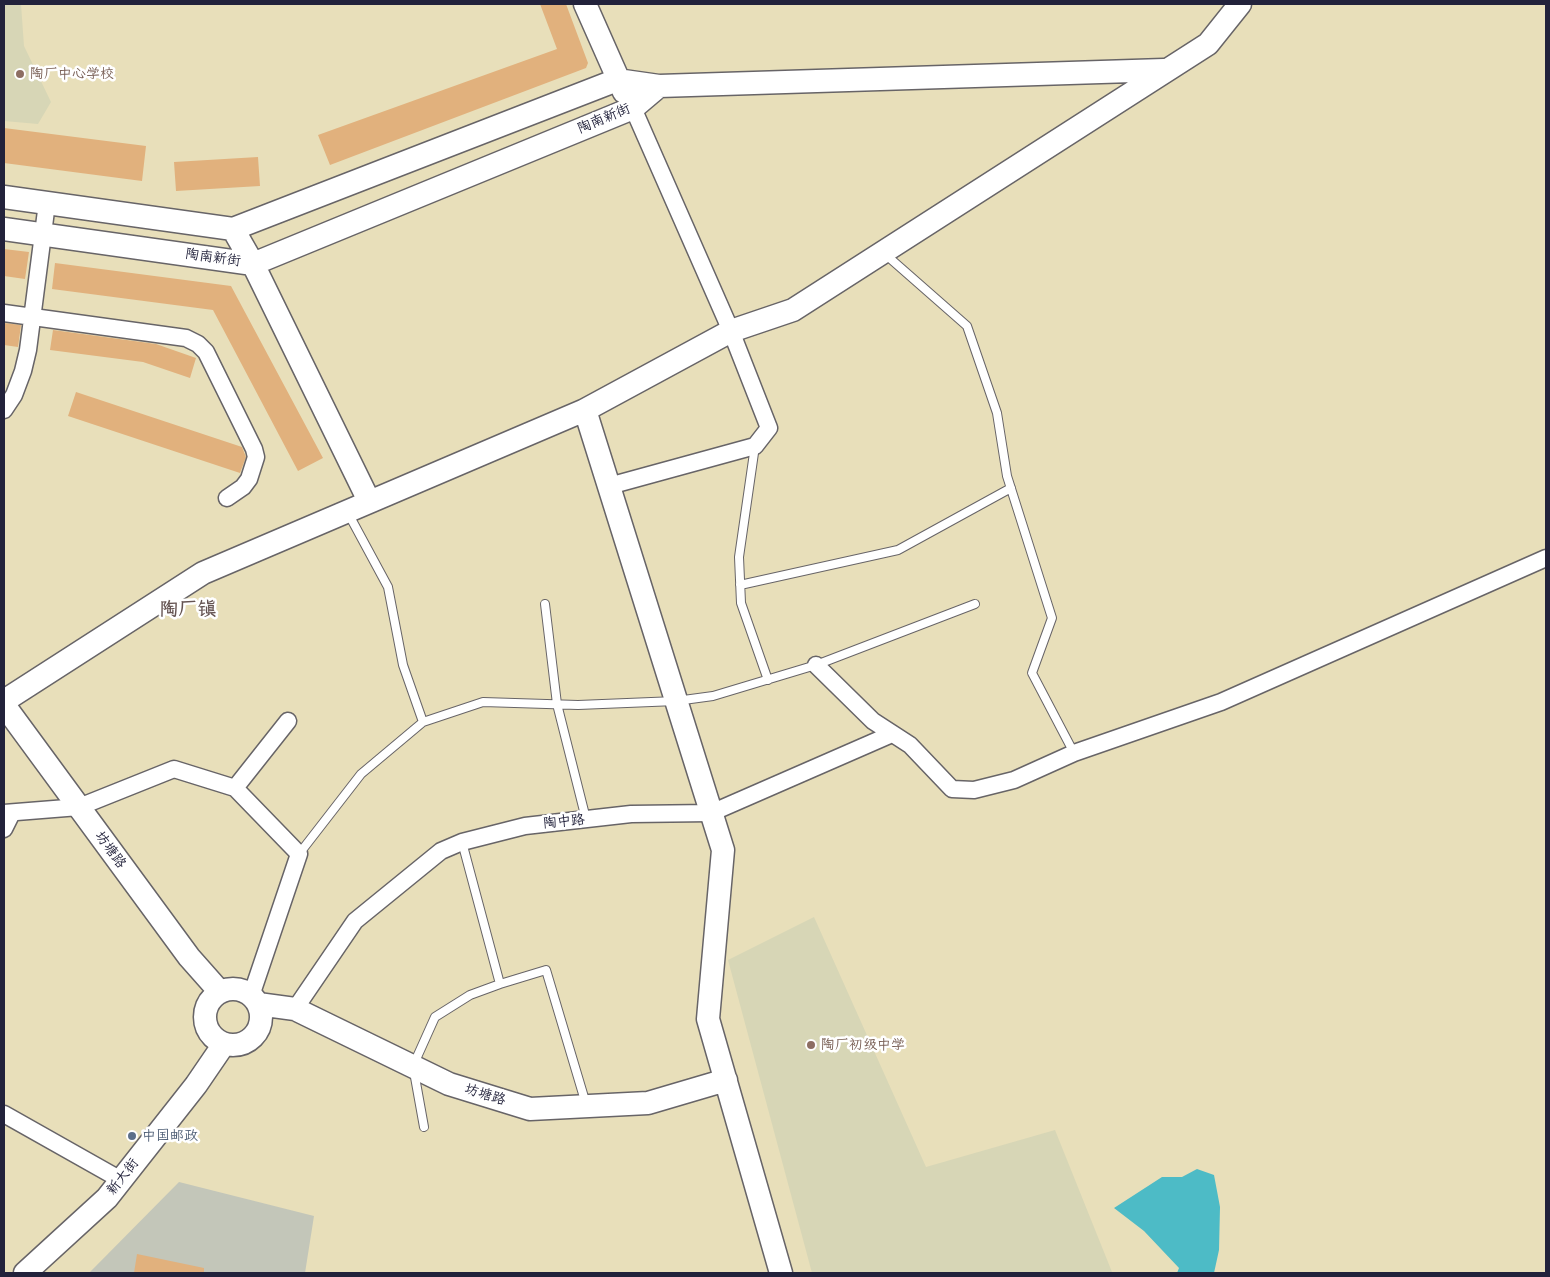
<!DOCTYPE html>
<meta charset="utf-8">
<style>
body{margin:0}
#map{position:relative;width:1550px;height:1277px;overflow:hidden;background:#e8dfba;font-family:"Shantell Sans",sans-serif}
canvas{display:block}
.frame{position:absolute;inset:0;border:5px solid #22223b;pointer-events:none}
</style>
<div id="map">
<canvas width="1550" height="1277"></canvas>
<div class="frame"></div>
</div>
<script>
const ctx = document.querySelector('canvas').getContext('2d');
ctx.lineJoin = 'round';
function paint(path, color) {
  ctx.fillStyle = color;
  ctx.fill(path, 'evenodd');
}
function shape(rows) {
  const path = new Path2D();
  for (const r of rows) {
    if (r.length === 3) {
      path.moveTo(r[0] + r[2], r[1]);
      path.arc(r[0], r[1], r[2], 0, 2 * Math.PI);
      continue;
    }
    path.moveTo(r[0], r[1]);
    for (let i = 2; i < r.length; i += 2) path.lineTo(r[i], r[i + 1]);
  }
  return path;
}
function stroke(path, color, width, dash) {
  ctx.strokeStyle = color;
  ctx.lineWidth = width;
  ctx.lineCap = dash ? 'butt' : 'round';
  ctx.setLineDash(dash || []);
  ctx.stroke(path);
}
function write(font, color, halo, rows, align = 'center') {
  ctx.font = font + ' "Shantell Sans","LXGW WenKai TC",sans-serif';
  ctx.lineWidth = 5;
  ctx.setLineDash([]);
  ctx.textBaseline = 'middle';
  ctx.strokeStyle = halo;
  ctx.fillStyle = color;
  for (const [text, x, y, turn = 0] of rows) {
    ctx.save();
    ctx.translate(x, y);
    ctx.rotate((+turn || 0) * Math.PI / 180);
    ctx.textAlign = isNaN(turn) ? turn : align;
    if (halo) ctx.strokeText(text, 0, 0);
    ctx.fillText(text, 0, 0);
    ctx.restore();
  }
}
const built = shape([
 [4,4,21,4,24,46,51,102,38,124,4,121],
 [814,917,926,1167,1055,1130,1112,1272,812,1273,728,960]
]);
const industrial = shape([
 [179,1182,314,1216,305,1273,89,1273]
]);
const water = shape([
 [1197,1169,1214,1175,1220,1207,1219,1250,1214,1273,1177,1273,1179,1268,1144,1231,1114,1208,1162,1177,1182,1177]
]);
const building = shape([
 [540,4,566,4,588,63,586,68,330,165,318,135,557,49],
 [4,128,146,146,142,181,4,163],
 [258,157,260,186,176,191,174,162],
 [4,249,29,252,25,279,4,276],
 [55,263,231,286,323,458,298,471,213,310,52,289],
 [4,323,21,325,18,347,4,345],
 [53,330,156,344,196,358,190,378,143,362,50,350],
 [76,392,242,447,246,457,240,473,68,416],
 [137,1254,204,1268,204,1273,134,1273]
]);
const lane = shape([
 [885,254,967,326,997,413,1007,476,1052,618,1032,673,1074,753],
 [755,446,739,557,741,603,768,680],
 [348,513,388,587,403,665,423,722],
 [740,585,898,550,1011,488],
 [545,604,557,704,586,819],
 [462,842,500,984,546,970,586,1104],
 [299,854,361,774,423,722,483,702,578,705,676,701,713,696,816,665,975,604],
 [424,1127,413,1066,435,1017,470,995,500,984]
]);
const street = shape([
 [4,313,186,338,198,344,206,352,254,449,256,457,249,479,243,487,227,498],
 [4,410,14,395,23,371,28,350,47,203],
 [609,486,755,446,769,428,731,331,633,108],
 [816,665,873,721,910,745,952,789,974,790,1014,780,1074,753,1221,702,1546,558],
 [235,788,288,721],
 [4,813,79,807,174,769,235,788,299,854,251,996],
 [4,829,12,813],
 [295,1009,355,921,441,851,462,842,525,826,631,814,711,813,892,734],
 [4,1114,121,1180]
]);
const secondary = shape([
 [585,4,624,92],
 [4,197,233,229,617,80,659,86,1164,70],
 [4,229,253,264,633,108,659,86],
 [233,229,253,264,369,501],
 [585,410,723,850,708,1019,781,1273],
 [4,701,203,573,585,410,731,331,793,310,1208,44,1240,4],
 [4,705,189,957,220,992],
 [233,1017,28],
 [258,1004,295,1009,449,1084,530,1109,648,1103,726,1080],
 [25,1273,107,1198,196,1085,224,1044]
]);
const markers = [
 [20,74,5,"#8d6e63"],
 [811,1045,5,"#8d6e63"],
 [132,1136,5,"#5c6f8a"]
];
const educationNames = [
 ["陶厂中心学校",30,74],
 ["陶厂初级中学",821,1045]
];
const streetNames = [
 ["陶南新街",604,119,-23],
 ["陶南新街",213,258,8],
 ["陶中路",564,822,-6],
 ["坊塘路",110,850,54],
 ["坊塘路",485,1095,17],
 ["新大街",123,1177,-52]
];
const serviceNames = [
 ["中国邮政",142,1136]
];
const districtNames = [
 ["陶厂镇",188,610]
];
paint(built, '#d7d6b6');
paint(industrial, '#c3c6b9');
paint(water, '#4dbbc6');
paint(building, '#e1b17d');
stroke(lane, '#676467', 10);
stroke(street, '#676467', 19);
stroke(secondary, '#676467', 25);
stroke(lane, '#fff', 8);
stroke(street, '#fff', 16);
stroke(secondary, '#fff', 22);
for (const [x, y, r, color] of markers) {
  const dot = new Path2D();
  dot.arc(x, y, r, 0, 2 * Math.PI);
  ctx.fillStyle = color;
  ctx.fill(dot);
  stroke(dot, '#fff', 2);
}
write('14px', '#785e54', '#fff', educationNames, 'left');
write('14px', '#22223b', '#fff', streetNames);
write('14px', '#4e5e75', '#fff', serviceNames, 'left');
write('bold 19px', '#655452', '#fff', districtNames);
</script>
